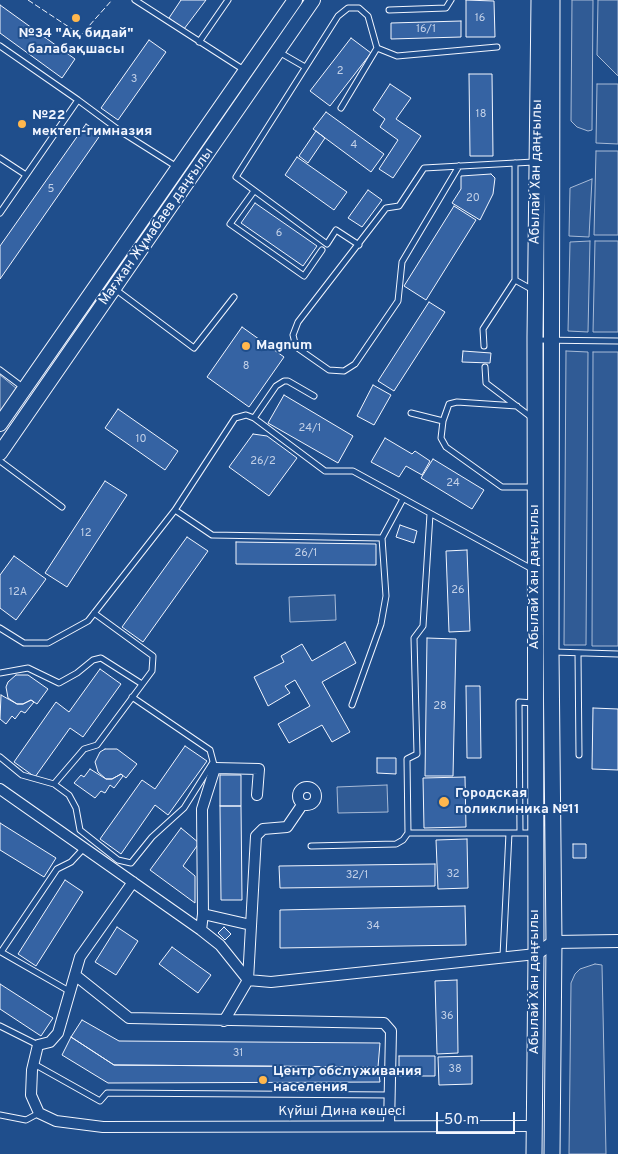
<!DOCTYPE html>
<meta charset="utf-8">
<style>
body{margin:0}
#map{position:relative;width:618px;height:1154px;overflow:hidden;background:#1f4e8c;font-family:Overpass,sans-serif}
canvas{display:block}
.scale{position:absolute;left:436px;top:1112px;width:79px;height:22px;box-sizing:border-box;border:2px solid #f2f6ff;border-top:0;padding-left:6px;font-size:15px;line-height:18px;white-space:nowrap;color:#f2f6ff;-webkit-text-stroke:4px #1f4e8c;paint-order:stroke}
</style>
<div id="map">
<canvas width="618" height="1154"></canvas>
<div class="scale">50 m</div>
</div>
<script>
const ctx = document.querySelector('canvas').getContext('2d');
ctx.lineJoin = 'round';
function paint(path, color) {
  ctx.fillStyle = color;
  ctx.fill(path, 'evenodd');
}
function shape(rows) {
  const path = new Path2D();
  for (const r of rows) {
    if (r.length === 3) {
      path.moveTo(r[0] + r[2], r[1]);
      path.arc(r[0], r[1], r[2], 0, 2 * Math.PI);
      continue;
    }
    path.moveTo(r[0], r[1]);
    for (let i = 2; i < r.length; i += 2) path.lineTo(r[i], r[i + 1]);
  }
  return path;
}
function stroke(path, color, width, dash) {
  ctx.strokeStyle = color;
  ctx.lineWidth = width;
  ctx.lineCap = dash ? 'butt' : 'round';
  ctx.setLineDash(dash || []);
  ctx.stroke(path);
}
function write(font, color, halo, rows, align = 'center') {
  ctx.font = font + ' Overpass,sans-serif';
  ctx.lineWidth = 4;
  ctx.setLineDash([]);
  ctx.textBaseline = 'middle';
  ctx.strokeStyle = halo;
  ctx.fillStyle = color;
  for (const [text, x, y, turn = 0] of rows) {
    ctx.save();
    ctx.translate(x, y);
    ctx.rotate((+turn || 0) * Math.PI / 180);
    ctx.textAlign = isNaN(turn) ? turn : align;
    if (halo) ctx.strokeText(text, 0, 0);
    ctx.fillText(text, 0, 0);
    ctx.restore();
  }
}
const green = shape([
 [572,0,593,0,592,130,588,131,577,127,571,121,572,0],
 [598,0,618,0,618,76,597,55,598,0],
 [597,84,618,84,618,144,596,143,597,84],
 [596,151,618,151,618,235,594,235,596,151],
 [592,179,589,237,569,236,570,188,592,179],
 [590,241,588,332,568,331,570,242,590,241],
 [595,241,618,241,618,332,593,332,595,241],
 [566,351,588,352,586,645,564,645,566,351],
 [593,352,618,352,618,646,592,646,593,352],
 [0,375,17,389,0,413,0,375],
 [335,595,336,620,290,622,289,597,335,595],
 [387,785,388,812,338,813,337,787,387,785],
 [595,964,602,965,606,1154,569,1154,571,983,575,974,580,969,595,964]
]);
const building = shape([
 [181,0,206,0,184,29,169,18,181,0],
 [466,0,494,1,495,37,466,37,466,0],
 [0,5,75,59,62,78,0,33,0,5],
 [461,21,461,37,391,39,391,23,461,21],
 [351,38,371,53,330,106,310,91,351,38],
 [149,40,166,52,118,120,101,108,149,40],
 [469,74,492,74,493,156,470,156,469,74],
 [390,84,411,98,396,119,421,136,393,178,379,169,398,140,380,127,385,119,373,110,390,84],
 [326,112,384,154,371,172,313,129,326,112],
 [86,124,101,134,0,279,0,246,86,124],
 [316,131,325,138,308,163,299,156,316,131],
 [297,157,347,192,334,210,285,175,297,157],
 [491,174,495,178,493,194,480,220,452,203,461,189,461,176,491,174],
 [368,190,382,200,362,227,348,218,368,190],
 [255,203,317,246,303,266,241,223,255,203],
 [454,206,476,220,426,300,404,286,454,206],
 [429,302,445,312,394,391,378,381,429,302],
 [242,327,284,357,249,407,207,377,242,327],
 [463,351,491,353,490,363,462,362,463,351],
 [373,385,391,395,374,425,357,416,373,385],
 [284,395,353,436,338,463,268,423,284,395],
 [118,409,178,451,165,470,105,428,118,409],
 [253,434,267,436,297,458,269,496,229,467,253,434],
 [385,438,412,454,415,451,430,461,422,475,406,466,399,477,371,462,385,438],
 [433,459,484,490,472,509,421,478,433,459],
 [105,481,127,495,67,587,45,573,105,481],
 [400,525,417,531,414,543,396,537,400,525],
 [187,537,208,551,143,642,122,627,187,537],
 [236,542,376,544,376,565,236,564,236,542],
 [467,550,470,631,449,632,446,551,467,550],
 [14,556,46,579,16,620,0,608,0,575,14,556],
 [427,638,456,639,453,776,425,776,427,638],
 [345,642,356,663,322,682,350,732,332,742,322,725,289,743,278,724,310,706,295,680,285,686,290,693,268,706,254,677,284,662,281,656,302,644,312,661,345,642],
 [100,669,121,684,83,737,70,728,35,777,14,762,56,702,69,712,100,669],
 [16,675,28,675,48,689,37,704,31,700,23,704,17,704,8,698,6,687,8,682,16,675],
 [466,686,480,686,481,758,467,758,466,686],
 [1,695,17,704,23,704,31,700,34,702,25,713,21,711,15,719,12,716,6,724,0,719,1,695],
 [593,708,618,709,618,770,592,769,593,708],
 [185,746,207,761,168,815,155,805,121,854,100,839,142,780,155,789,185,746],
 [105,749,117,749,137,764,126,778,121,774,112,779,106,779,98,772,95,762,100,752,105,749],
 [377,758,396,758,396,774,377,773,377,758],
 [90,769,106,779,112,779,121,774,123,776,114,788,110,785,105,793,101,791,95,798,74,783,81,775,84,777,90,769],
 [220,775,241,775,241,806,220,806,220,775],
 [465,777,466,827,424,828,423,778,465,777],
 [220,806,241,806,242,900,221,900,220,806],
 [0,823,56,858,44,877,0,850,0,823],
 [181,828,199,843,183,866,195,876,195,903,150,870,181,828],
 [467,839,468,888,438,889,436,840,467,839],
 [573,844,586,844,586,858,573,858,573,844],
 [435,864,435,886,280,888,279,866,435,864],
 [65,880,83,892,36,966,18,954,65,880],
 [465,906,466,945,280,948,280,910,465,906],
 [117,927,138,941,116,975,95,962,117,927],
 [224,927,231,934,225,940,218,933,224,927],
 [172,947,211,975,198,993,159,964,172,947],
 [457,980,458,1053,437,1054,435,981,457,980],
 [0,984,53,1018,41,1036,0,1009,0,984],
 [82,1020,119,1041,380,1043,378,1067,114,1065,71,1037,82,1020],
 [71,1037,114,1065,378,1067,380,1082,108,1083,62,1055,71,1037],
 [399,1056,435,1056,435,1076,399,1076,399,1056],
 [472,1056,472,1084,439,1085,438,1057,472,1056]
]);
const service = shape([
 [135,0,244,70],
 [389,10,446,8,451,0],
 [199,42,228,0],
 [0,46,78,100],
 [377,48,397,56,497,47],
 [279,52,305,67],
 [341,108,377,48,368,16,359,8,348,8,338,16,236,177,327,244,336,230,359,245],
 [0,158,26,175],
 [515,163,515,280,533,290],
 [459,166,402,262,398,301,355,364,344,371,329,370,296,347,293,335,298,322,386,208,399,206,424,168,534,162],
 [254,191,230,224,304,276,322,250],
 [0,213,78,100,120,131,177,167],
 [115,289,194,348,234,297],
 [536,340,618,341],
 [484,346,483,329,515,280],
 [485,367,486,383,531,417],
 [0,370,24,388],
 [411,413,443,421,441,438,446,447,502,487,535,487],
 [254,418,276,386,284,381,288,381,314,396],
 [443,421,449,404,457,402,517,406],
 [0,461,62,507],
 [175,510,212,535,382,538,403,499],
 [430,514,423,626,414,638,417,754,407,759,408,833,534,833],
 [0,628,24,643,48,643,88,621,175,510,235,418,246,415,254,418,325,471,353,471,532,569],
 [554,652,618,654],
 [578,653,579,755],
 [0,673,28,668,59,683,77,673,93,660,101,658,142,684],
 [132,697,210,750,214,765],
 [352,705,381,624,386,596,382,538],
 [0,757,22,775,54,784,84,749,97,745,152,671,153,656,94,613],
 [54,784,69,795,76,808,80,830,118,860,131,863,152,837,184,808,213,762],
 [520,833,519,702,534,703],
 [311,846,396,844,403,840,408,833],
 [503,956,509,833],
 [69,991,1,952,57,869,71,862,84,848],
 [0,1026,38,1045],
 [34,1064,100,1101,107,1093,390,1095],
 [0,1115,26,1120,39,1113]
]);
const minor = shape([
 [307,796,9],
 [0,789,201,930,220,945,248,980,271,982,536,954],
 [133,882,80,957,58,1033,50,1042,38,1045,32,1070,31,1095,39,1113,56,1121,103,1127,534,1126],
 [203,914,251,925],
 [201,930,203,914,202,809,215,768,259,769,257,795],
 [75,975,129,1018,384,1023,391,1031,389,1126],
 [224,1021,248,980,256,836,263,829,287,827,302,805]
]);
const tertiary = shape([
 [536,954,554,942,618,941]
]);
const secondary = shape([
 [0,424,295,0],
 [0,453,313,0]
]);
const primary = shape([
 [552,0,551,652,554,942,552,1154],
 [534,1154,536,954,535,337,539,0]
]);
const fence = shape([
 [28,0,81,35,112,0]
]);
const markers = [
 [76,18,5,"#ffb74d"],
 [22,124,5,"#ffb74d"],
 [246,346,5,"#ffb74d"],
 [444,802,6,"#ffb74d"],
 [263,1080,5,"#ffb74d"]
];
const numberNames = [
 ["16",480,19],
 ["16/1",426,30],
 ["2",340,72],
 ["3",134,80],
 ["18",481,115],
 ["4",354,146],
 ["5",51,190],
 ["20",473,199],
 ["6",279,234],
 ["8",246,367],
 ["24/1",310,429],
 ["10",141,440],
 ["26/2",263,462],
 ["24",453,484],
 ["12",86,534],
 ["26/1",306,554],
 ["26",458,591],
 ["12А",18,593],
 ["28",440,707],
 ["32",453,875],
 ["32/1",357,876],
 ["34",373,927],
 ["36",447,1017],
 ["31",238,1054],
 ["38",455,1070]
];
const poiNames = [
 ["№34 \"Ақ бидай\"",76,34,"center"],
 ["балабақшасы",76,50,"center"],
 ["№22",32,116],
 ["мектеп-гимназия",32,132],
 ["Magnum",256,346],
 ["Городская",455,794],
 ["поликлиника №11",455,810],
 ["Центр обслуживания",273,1072],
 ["населения",273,1088]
];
const streetNames = [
 ["Абылай Хан даңғылы",537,172,-89],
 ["Мағжан Жұмабаев даңғылы",157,227,-55],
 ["Абылай Хан даңғылы",535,577,-90],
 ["Абылай Хан даңғылы",535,982,-90],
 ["Күйші Дина көшесі",342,1112]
];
paint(green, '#305b95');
stroke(green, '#a8bbd7', 1);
paint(building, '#3563a3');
stroke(building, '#f2f6ff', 1);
stroke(service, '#f2f6ff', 7);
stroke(minor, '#f2f6ff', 12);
stroke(tertiary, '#f2f6ff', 14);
stroke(secondary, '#f2f6ff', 16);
stroke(primary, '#f2f6ff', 17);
stroke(service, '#1f4e8c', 5);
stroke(minor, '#1f4e8c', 10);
stroke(tertiary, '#1f4e8c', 12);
stroke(secondary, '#1f4e8c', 14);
stroke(primary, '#1f4e8c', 15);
stroke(fence, '#f2f6ff', 1, [6, 2.5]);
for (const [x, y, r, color] of markers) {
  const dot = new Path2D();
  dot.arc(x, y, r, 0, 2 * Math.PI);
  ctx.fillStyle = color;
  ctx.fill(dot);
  stroke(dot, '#1f4e8c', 2);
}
write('11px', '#c3d1e8', null, numberNames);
write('bold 14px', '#f2f6ff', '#1f4e8c', poiNames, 'left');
write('14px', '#f2f6ff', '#1f4e8c', streetNames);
</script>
